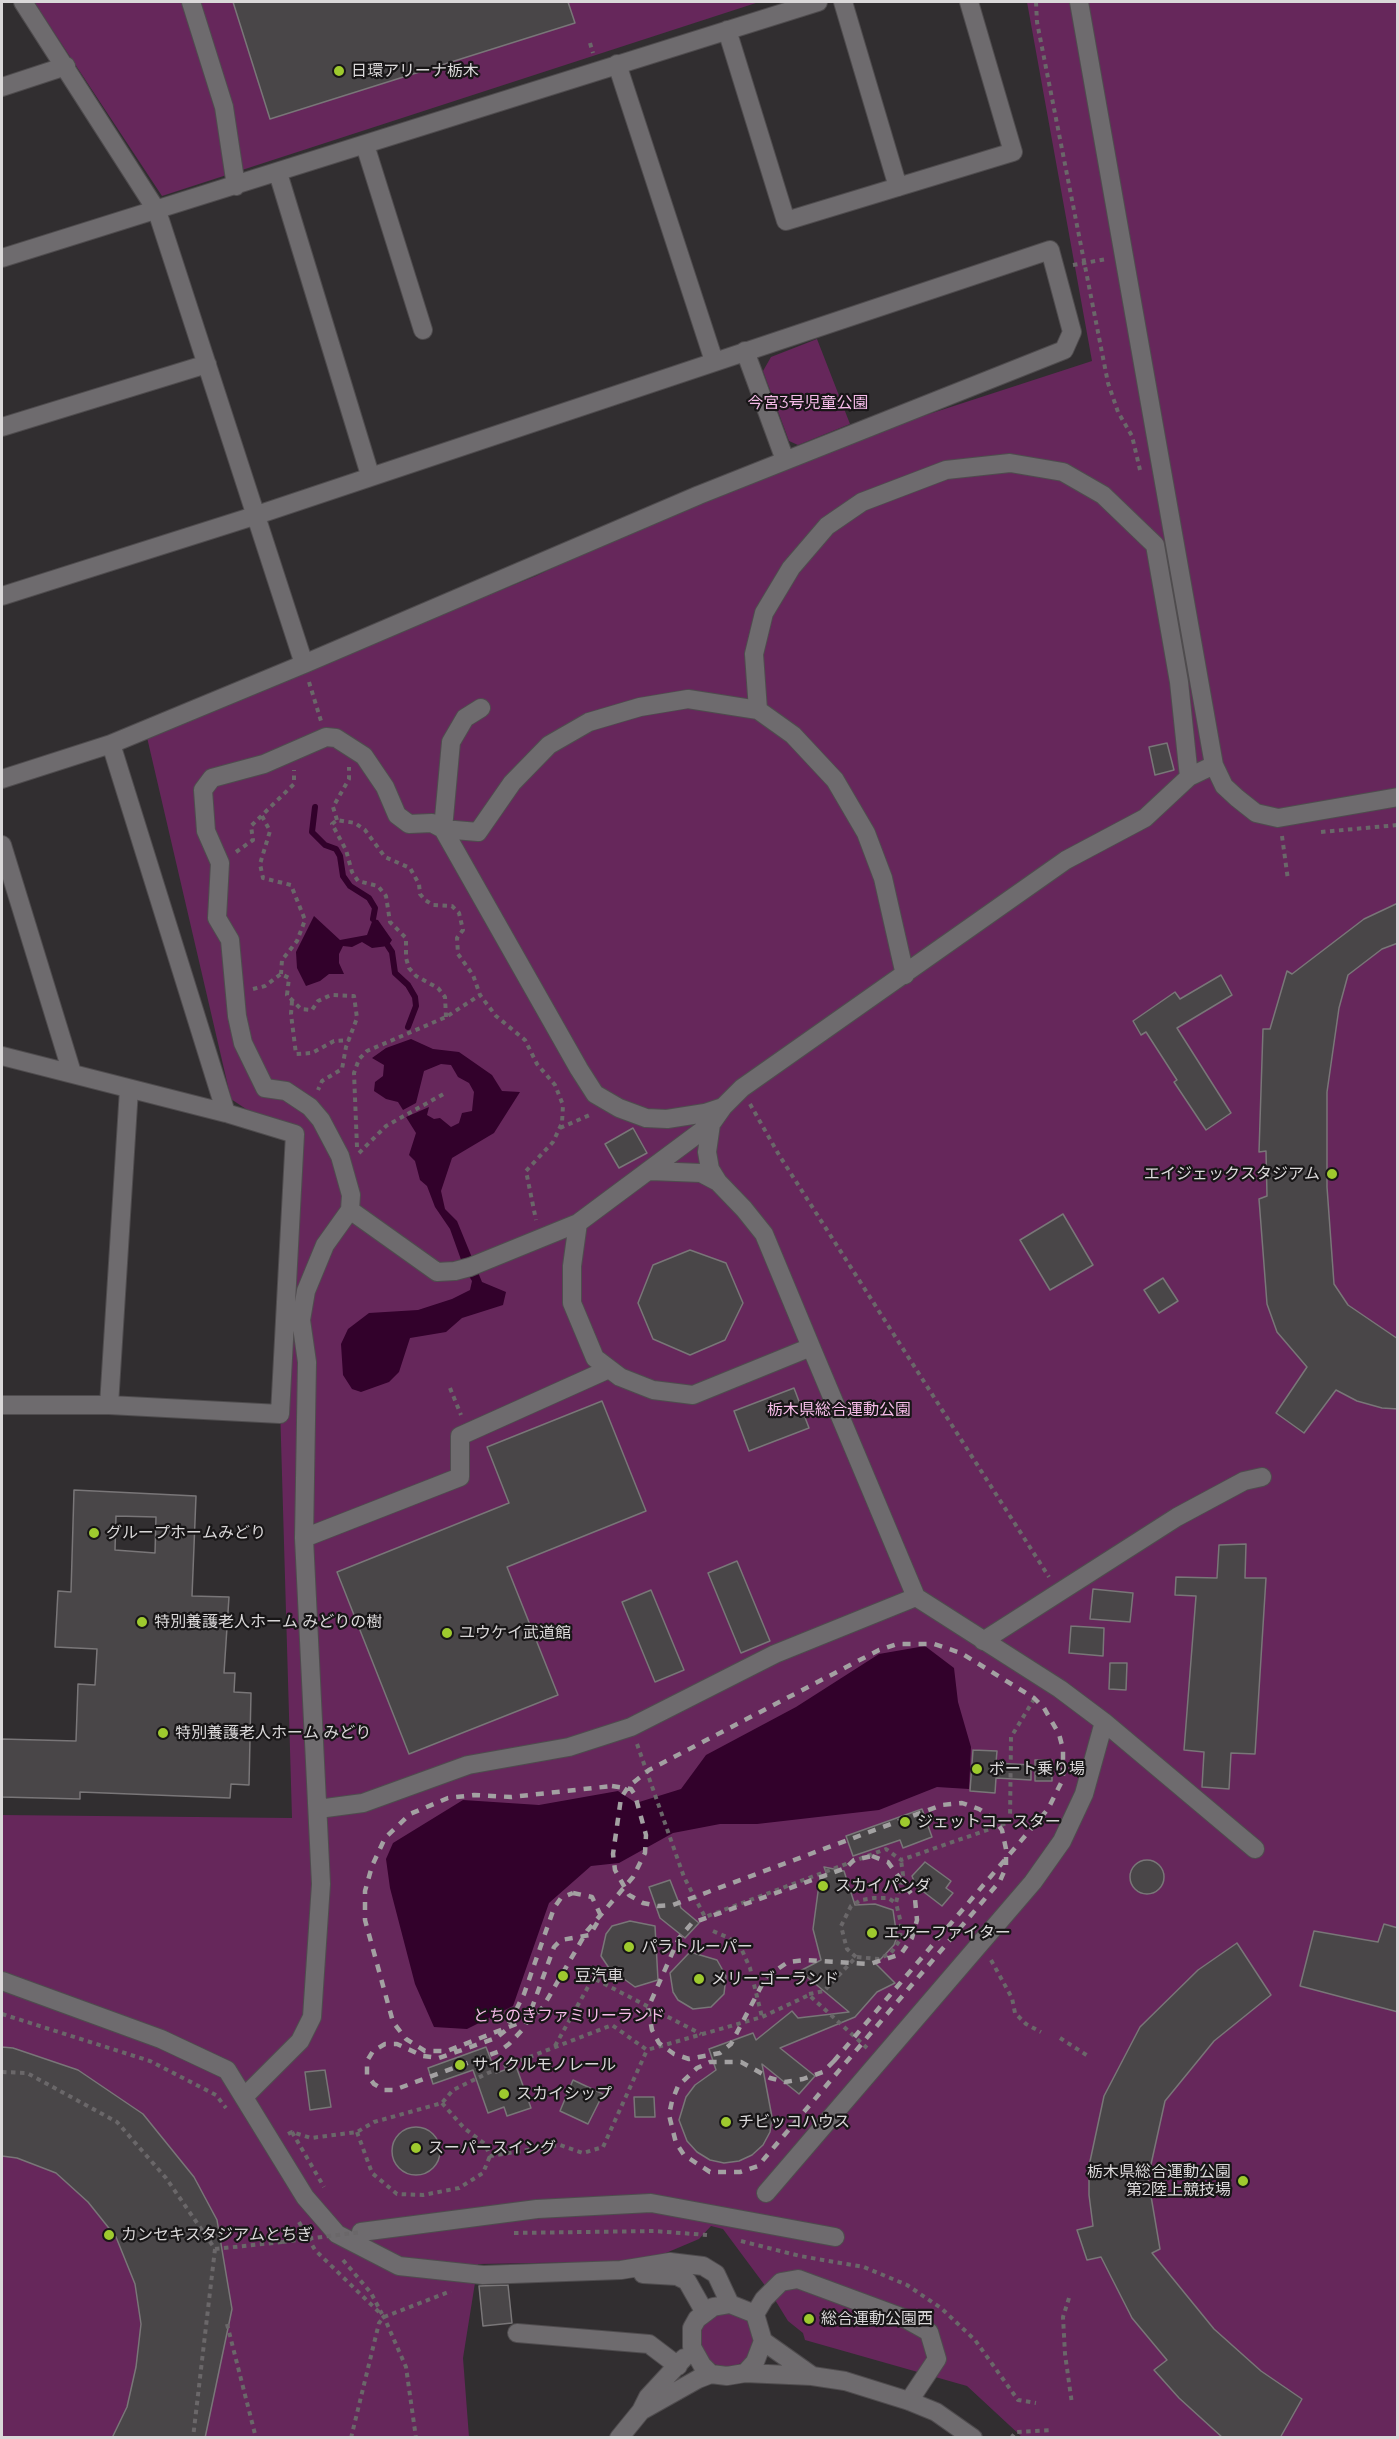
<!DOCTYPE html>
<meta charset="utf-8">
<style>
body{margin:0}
#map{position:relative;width:1399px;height:2439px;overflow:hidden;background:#312e30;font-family:Montserrat,sans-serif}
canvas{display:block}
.frame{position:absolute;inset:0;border:3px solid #dad8d9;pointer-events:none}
</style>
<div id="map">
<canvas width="1399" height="2439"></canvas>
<div class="frame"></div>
</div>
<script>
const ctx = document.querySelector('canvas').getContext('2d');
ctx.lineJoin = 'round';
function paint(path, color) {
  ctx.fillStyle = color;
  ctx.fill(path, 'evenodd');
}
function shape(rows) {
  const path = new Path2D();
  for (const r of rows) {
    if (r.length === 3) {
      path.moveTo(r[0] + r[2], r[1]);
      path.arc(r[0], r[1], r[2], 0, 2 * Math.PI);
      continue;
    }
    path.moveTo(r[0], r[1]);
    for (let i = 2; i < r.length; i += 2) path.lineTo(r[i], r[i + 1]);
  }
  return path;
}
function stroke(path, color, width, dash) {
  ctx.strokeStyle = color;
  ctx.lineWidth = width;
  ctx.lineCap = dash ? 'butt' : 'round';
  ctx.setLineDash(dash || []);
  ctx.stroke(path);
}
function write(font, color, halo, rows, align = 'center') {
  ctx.font = font + ' Montserrat,"Noto Sans JP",sans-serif';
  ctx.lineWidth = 4.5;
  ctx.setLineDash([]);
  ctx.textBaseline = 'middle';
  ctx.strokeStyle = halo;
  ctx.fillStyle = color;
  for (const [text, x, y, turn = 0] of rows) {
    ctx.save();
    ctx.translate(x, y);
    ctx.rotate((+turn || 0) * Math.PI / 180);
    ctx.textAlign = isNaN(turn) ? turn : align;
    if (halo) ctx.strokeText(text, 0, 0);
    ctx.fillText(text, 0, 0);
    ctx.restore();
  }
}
const green = shape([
 [34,2,759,2,162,196],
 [1027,2,1397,2,1397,2437,1022,2437,967,2386,805,2340,803,2333,788,2321,772,2295,723,2229,711,2226,699,2239,647,2261,478,2264,463,2358,469,2437,2,2438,2,1815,292,1818,280,1406,294,1141,231,1099,146,733,536,576,748,473,1092,361],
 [817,339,850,424,798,445,789,441,763,371,771,357],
 [727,2339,28]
]);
const water = shape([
 [314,916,340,940,367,935,373,919,378,920,392,940,388,946,372,948,362,942,352,947,343,946,339,954,339,963,344,974,329,974,320,981,306,986,297,968,296,952],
 [411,1039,433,1049,459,1052,492,1075,502,1091,520,1092,494,1133,452,1158,441,1191,445,1209,457,1221,482,1282,506,1292,503,1305,462,1318,446,1332,410,1338,399,1372,389,1382,361,1392,352,1389,343,1375,341,1344,348,1329,369,1313,418,1310,452,1299,470,1290,472,1281,464,1268,450,1229,435,1207,427,1186,420,1180,415,1161,409,1155,416,1133,406,1117,429,1107,427,1115,434,1119,440,1118,451,1127,459,1123,462,1113,472,1111,474,1092,469,1083,458,1077,451,1065,441,1064,424,1071,416,1103,403,1110,398,1102,386,1099,374,1091,375,1082,383,1076,384,1065,372,1058,386,1048],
 [925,1646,954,1668,958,1702,971,1747,969,1789,937,1787,879,1810,757,1824,720,1824,673,1833,619,1863,591,1866,549,1903,513,2006,467,2029,434,2027,415,1984,390,1888,386,1859,393,1843,463,1800,539,1805,618,1791,636,1803,681,1789,706,1755,796,1707,879,1654]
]);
const stream = shape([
 [315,807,312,832,325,845,336,849,340,856,343,876,350,886,369,898,375,908,373,919],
 [388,946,392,952,395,973,408,985,415,997,416,1006,408,1027]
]);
const building = shape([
 [233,2,568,2,575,23,270,119,233,2],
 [1167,743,1174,770,1155,775,1149,747,1167,743],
 [1398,903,1398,943,1382,949,1348,975,1339,1008,1327,1092,1327,1187,1334,1284,1348,1305,1398,1339,1398,1409,1382,1408,1357,1401,1336,1390,1304,1433,1276,1413,1307,1367,1277,1332,1267,1304,1259,1199,1267,1196,1266,1151,1259,1152,1263,1029,1270,1029,1287,971,1292,974,1364,919,1398,903],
 [1221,975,1232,995,1177,1028,1231,1113,1206,1130,1174,1082,1177,1080,1146,1032,1141,1035,1133,1021,1175,992,1180,999,1221,975],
 [633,1128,647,1153,619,1168,605,1144,633,1128],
 [1063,1214,1093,1265,1050,1290,1020,1240,1063,1214],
 [690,1250,726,1263,743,1303,725,1340,690,1355,653,1339,638,1303,653,1265,690,1250],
 [1163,1278,1178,1301,1159,1313,1144,1290,1163,1278],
 [794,1388,809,1428,749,1451,734,1411,794,1388],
 [602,1401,646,1511,507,1567,558,1695,409,1754,337,1572,509,1503,487,1447,602,1401],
 [74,1490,196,1496,192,1596,229,1597,224,1673,235,1673,234,1692,251,1693,249,1785,231,1784,230,1798,80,1792,80,1799,2,1797,2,1739,76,1741,78,1684,95,1685,97,1649,55,1647,58,1591,71,1592,74,1490],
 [116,1516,156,1517,155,1553,115,1550,116,1516],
 [1246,1544,1245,1578,1266,1578,1255,1754,1231,1753,1229,1789,1202,1787,1204,1752,1184,1750,1196,1596,1175,1595,1176,1577,1217,1578,1219,1545,1246,1544],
 [737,1561,770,1641,741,1653,708,1573,737,1561],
 [1093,1589,1133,1593,1130,1622,1090,1619,1093,1589],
 [651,1590,684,1670,655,1682,622,1602,651,1590],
 [1071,1626,1104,1628,1103,1656,1069,1653,1071,1626],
 [1110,1663,1127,1663,1126,1690,1109,1689,1110,1663],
 [973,1750,997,1751,996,1763,1031,1765,1031,1780,996,1778,995,1793,970,1791,973,1750],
 [1035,1760,1052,1760,1052,1781,1035,1781,1035,1760],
 [922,1809,932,1837,903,1848,900,1840,853,1856,846,1836,922,1809],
 [1147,1877,17],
 [925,1862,951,1881,946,1888,953,1893,942,1906,916,1886,912,1876,925,1862],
 [824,1867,844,1871,855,1905,875,1904,893,1910,897,1937,894,1945,876,1964,895,1983,877,1992,855,2017,780,2048,815,2076,799,2094,762,2064,772,2117,770,2132,763,2145,752,2155,739,2161,724,2163,710,2160,697,2152,687,2141,679,2120,686,2097,695,2085,716,2070,709,2049,753,2033,756,2040,792,2011,798,2018,849,2012,800,1971,821,1960,813,1929,820,1877,827,1875,824,1867],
 [670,1880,681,1908,699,1923,685,1938,660,1918,649,1887,670,1880],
 [630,1921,655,1926,658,1980,635,1987,609,1968,601,1956,606,1934,612,1926,630,1921],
 [1384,1924,1398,1928,1398,2012,1300,1986,1314,1931,1378,1942,1384,1924],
 [1237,1943,1271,1995,1214,2041,1165,2101,1148,2178,1160,2249,1152,2253,1214,2329,1261,2371,1302,2399,1280,2438,1223,2438,1179,2398,1154,2370,1167,2360,1132,2318,1101,2257,1087,2260,1077,2230,1093,2226,1089,2195,1089,2166,1104,2096,1140,2027,1198,1970,1237,1943],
 [690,1952,717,1960,726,1976,724,1994,711,2007,693,2009,678,2000,673,1992,670,1973,690,1952],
 [2,2047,13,2048,78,2070,143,2114,194,2177,217,2220,232,2309,205,2438,112,2438,127,2407,136,2367,141,2324,135,2284,116,2237,88,2202,56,2173,17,2158,2,2156,2,2047],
 [486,2047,496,2073,516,2066,531,2108,507,2116,504,2107,488,2113,473,2070,433,2084,428,2068,486,2047],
 [325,2070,331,2107,310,2110,305,2072,325,2070],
 [573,2080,603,2094,588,2124,560,2111,573,2080],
 [634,2097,654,2097,655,2117,635,2117,634,2097],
 [416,2151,24],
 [508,2285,512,2323,483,2326,479,2286,508,2285]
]);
const path = shape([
 [1036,2,1037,22,1108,383,1118,412,1132,436,1140,470],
 [590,43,593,53],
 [1073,265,1107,259],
 [309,682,321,721],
 [262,816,270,831,260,864,263,878,291,885,305,920,297,941,282,960,281,974],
 [337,820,333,807,349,779,349,767],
 [1321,832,1398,825],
 [1282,836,1288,880],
 [236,852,253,840,251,826,294,784,294,770],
 [253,989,265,986,281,974,289,978,287,995,301,1009,312,1010,318,1001,331,995,354,996,357,1018,346,1047,342,1069,322,1081,318,1090],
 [292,1001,291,1014,296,1054,312,1053,334,1041,349,1040],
 [446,1017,445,997,438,988,416,976,409,968,406,958,406,938,390,922,386,896,378,886,358,881,352,872,346,850,332,824,337,820,355,823,365,830,385,857,410,868,419,884,420,894,425,900,433,905,452,906,459,913,463,930,457,938,458,954,473,975,480,995,496,1016,525,1040,537,1064,555,1085,563,1105,562,1123,553,1142,526,1171,536,1220],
 [750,1104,779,1155,1049,1577],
 [560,1128,592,1114],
 [357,1147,354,1073,359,1059,367,1051,446,1017,480,995],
 [359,1153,386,1126,447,1092],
 [450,1388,461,1415],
 [637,1744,684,1877,705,1917,886,1849,901,1860,1010,1822,1011,1737,1036,1696],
 [713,1931,729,1938,741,1948,750,1968,762,2017],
 [856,1957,847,1949,841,1926,851,1906,861,1900,874,1898,888,1898,896,1903],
 [991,1960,1012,1998,1015,2013,1026,2024,1041,2032],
 [809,1994,824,1991,856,1957,879,1959,891,1953,900,1940,901,1923,896,1903,903,1875,901,1860],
 [2,2014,150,2061,216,2095,226,2108],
 [1060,2038,1088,2056],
 [555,2046,593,1978,701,2034],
 [2,2072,27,2073,117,2122,166,2178,215,2249,193,2438],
 [442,2103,464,2128,485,2144,490,2156,560,2145,583,2153,603,2147,647,2050],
 [292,2132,324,2187],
 [357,2132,372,2173,397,2194,423,2195,459,2188,483,2173,490,2156],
 [288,2134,292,2132,311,2138,357,2132,374,2122,442,2103,453,2090,488,2073,612,2025,647,2050,762,2017,809,1995,867,2048],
 [299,2222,315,2250,384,2317,406,2367,416,2438],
 [514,2233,654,2231,707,2235],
 [741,2241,800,2256,864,2267,907,2285,941,2308,975,2340,1018,2400,1036,2403],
 [215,2249,282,2242],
 [343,2260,371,2293,382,2314],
 [1069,2298,1063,2317,1065,2354,1072,2404],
 [227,2324,256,2438],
 [351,2438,379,2323,384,2317,451,2291],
 [1011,2438,1016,2432,1053,2430]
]);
const minor = shape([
 [23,2,157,211,304,664,111,744,226,1113],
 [191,2,224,107,236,186],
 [843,2,898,187],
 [1079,2,1214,765,1224,786,1237,798,1256,813,1278,818,1398,797],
 [727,30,786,221,1013,152,969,2],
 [617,64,714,361],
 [2,87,66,66],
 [365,145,423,330],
 [278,173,370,475],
 [2,258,818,2],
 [745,351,785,460],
 [2,427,207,364],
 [2,596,254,516,1050,250,1072,332,1064,350,699,495,304,664],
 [481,708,465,718,451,742,443,829,579,1069,595,1094,619,1108,646,1118,667,1119,705,1113,723,1107],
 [758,710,754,654,764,613,791,568,827,526,862,502,946,470,1010,463,1063,472,1103,495,1155,545,1179,682,1189,777],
 [2,779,111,744],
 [2,845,72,1073],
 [2,1056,226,1113,295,1134,280,1414,109,1405,2,1405],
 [711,1124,707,1152,710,1169,718,1182],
 [651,1171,701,1173,718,1182,744,1209,764,1234,811,1347],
 [350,1210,437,1272,455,1271,470,1267,578,1223,711,1124,723,1107,742,1088,1066,860,1145,818,1189,777,1214,765],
 [578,1223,572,1266,572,1303,595,1358,620,1377,653,1390,693,1395,811,1347,916,1597,1060,1689,1104,1722,1255,1849],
 [109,1405,129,1089],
 [304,1538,460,1477,460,1436,609,1369],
 [983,1641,1177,1517,1244,1481,1262,1477],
 [318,1809,363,1803,468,1765,569,1747,631,1727,775,1654,916,1597],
 [2,1981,161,2039,227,2070,305,2197,337,2234,399,2266,483,2275,621,2270,670,2262,703,2266,716,2274,730,2304],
 [244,2097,300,2041,312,2017,321,1884,304,1538,307,1362,301,1320,306,1291,325,1245,350,1210,351,1195,340,1156,321,1120,310,1107,286,1091,265,1088,243,1043,237,1016,230,940,217,918,220,863,206,831,203,790,212,778,264,764,326,737,336,738,364,756,385,787,397,815,409,824,432,823,443,829,478,832,512,783,549,745,589,722,640,707,688,699,758,710,793,735,835,780,866,833,883,878,905,975],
 [766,2193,1033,1882,1062,1841,1084,1794,1104,1722],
 [361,2232,537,2209,651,2203,835,2237],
 [643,2274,677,2276,687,2281,704,2311],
 [755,2314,764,2299,781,2282,798,2279,906,2319,929,2332,937,2359,909,2401],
 [517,2333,649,2344,678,2366],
 [763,2341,811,2375],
 [745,2373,812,2376,845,2381,909,2401,936,2412,973,2438],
 [641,2411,698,2379,711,2374,727,2376,745,2373,755,2362,763,2341,755,2314,730,2304,713,2307,697,2319,692,2328,692,2347,702,2365,711,2374],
 [619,2438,641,2411,648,2397,684,2358]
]);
const rail = shape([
 [612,1786,631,1789,635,1795,646,1835,645,1853,633,1877,587,1931,543,2007,534,2017,447,2051,425,2051,406,2039,393,2022,365,1920,365,1891,372,1866,385,1838,410,1814,448,1798,474,1795,511,1797,612,1786],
 [872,1856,888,1862,915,1899,917,1920,912,1938,901,1954,870,1964,805,1960,788,1962,766,1977,731,2044,720,2053,689,2059,674,2054,659,2043,652,2030,648,2008,679,1938,692,1923,846,1868,854,1860,872,1856],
 [573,1893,592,1897,601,1916,590,1935,561,1940,554,1947,525,2027,509,2044,500,2051,394,2090,384,2090,374,2084,367,2075,367,2061,373,2051,385,2044,397,2044,423,2056,439,2058,496,2038,506,2030,524,1994,554,1908,561,1898,573,1893],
 [834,2061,823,2072,803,2079,785,2082,770,2078,741,2062,710,2062,697,2068,678,2086,672,2101,669,2115,676,2143,684,2155,710,2172,740,2172,758,2166,1000,1881,1006,1867,1006,1849,1002,1830,994,1819,979,1809,962,1803,942,1805,673,1905,658,1906,643,1903,629,1895,615,1870,613,1854,621,1798,628,1787,649,1770,879,1650,897,1644,934,1644,961,1653,1034,1698,1044,1708,1059,1734,1063,1749,1063,1779,1048,1809,834,2061]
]);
const pathBridge = shape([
 [282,2242,361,2232]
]);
const markers = [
 [339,71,6,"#9eca2e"],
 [1332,1174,6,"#9eca2e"],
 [94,1533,6,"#9eca2e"],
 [142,1622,6,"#9eca2e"],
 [447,1633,6,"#9eca2e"],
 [163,1733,6,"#9eca2e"],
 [977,1769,6,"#9eca2e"],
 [905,1822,6,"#9eca2e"],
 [823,1886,6,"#9eca2e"],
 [872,1933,6,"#9eca2e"],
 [629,1947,6,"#9eca2e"],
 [563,1976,6,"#9eca2e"],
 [699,1979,6,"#9eca2e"],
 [460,2065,6,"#9eca2e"],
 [504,2094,6,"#9eca2e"],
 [726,2122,6,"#9eca2e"],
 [416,2148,6,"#9eca2e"],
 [1243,2181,6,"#9eca2e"],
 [109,2235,6,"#9eca2e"],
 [809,2319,6,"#9eca2e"]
];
const poiNames = [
 ["日環アリーナ栃木",351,71],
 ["エイジェックスタジアム",1320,1174,"right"],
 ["グループホームみどり",106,1533],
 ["特別養護老人ホーム みどりの樹",154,1622],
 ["ユウケイ武道館",459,1633],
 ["特別養護老人ホーム みどり",175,1733],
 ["ボート乗り場",989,1769],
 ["ジェットコースター",917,1822],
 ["スカイパンダ",835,1886],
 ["エアーファイター",884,1933],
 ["パラトルーパー",641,1947],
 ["豆汽車",575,1976],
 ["メリーゴーランド",711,1979],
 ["サイクルモノレール",472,2065],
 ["スカイシップ",516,2094],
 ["チビッコハウス",738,2122],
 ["スーパースイング",428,2148],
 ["栃木県総合運動公園",1231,2172,"right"],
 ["第2陸上競技場",1231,2190,"right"],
 ["カンセキスタジアムとちぎ",121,2235],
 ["総合運動公園西",821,2319]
];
const parkNames = [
 ["今宮3号児童公園",808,403],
 ["栃木県総合運動公園",839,1410],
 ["とちのきファミリーランド",569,2016]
];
paint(green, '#66275b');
paint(water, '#32012b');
stroke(stream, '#32012b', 6);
paint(building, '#494648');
stroke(building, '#797678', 1.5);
stroke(minor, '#4f4c4e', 20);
stroke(path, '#6a6769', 4, [4.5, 4.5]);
stroke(minor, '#6e6b6e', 18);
stroke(rail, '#a3a1a2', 4.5, [8, 8]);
stroke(pathBridge, '#6a6769', 4, [4.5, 4.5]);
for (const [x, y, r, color] of markers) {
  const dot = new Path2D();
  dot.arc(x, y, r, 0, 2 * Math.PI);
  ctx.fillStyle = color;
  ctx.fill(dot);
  stroke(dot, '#181617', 2);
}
write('16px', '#dad8d9', '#181617', poiNames, 'left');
write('16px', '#f6bce9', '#181617', parkNames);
</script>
